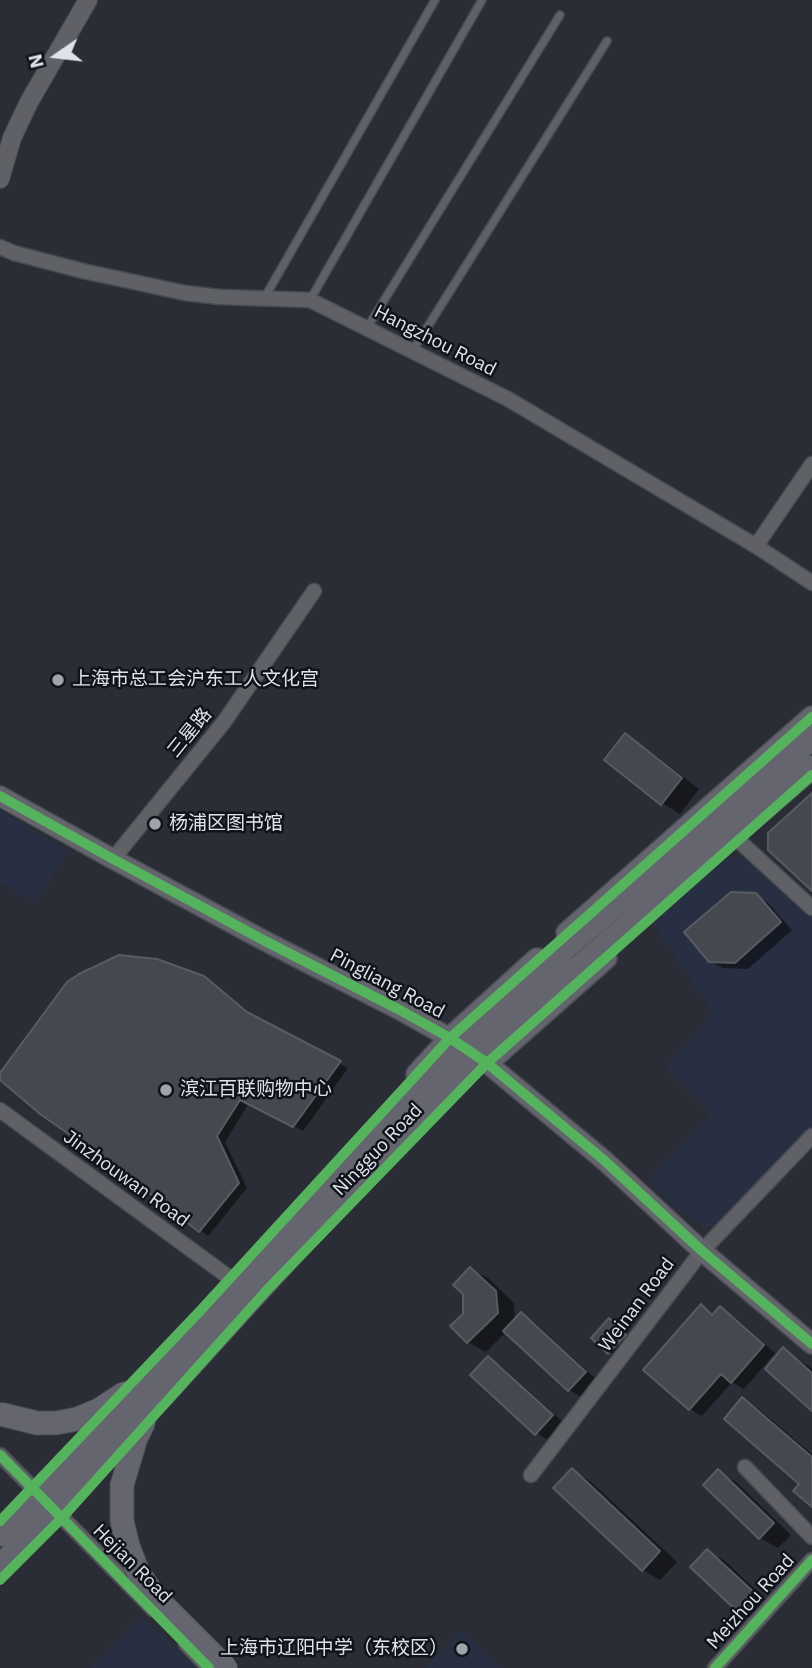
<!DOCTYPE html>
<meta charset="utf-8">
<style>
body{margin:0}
#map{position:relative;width:812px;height:1668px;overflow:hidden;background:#2a2d35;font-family:"IBM Plex Sans",sans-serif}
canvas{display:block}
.north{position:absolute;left:21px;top:21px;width:70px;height:70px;-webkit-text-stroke:5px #11131a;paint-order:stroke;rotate:256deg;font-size:19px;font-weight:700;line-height:28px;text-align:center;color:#dee2eb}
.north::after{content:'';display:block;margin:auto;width:24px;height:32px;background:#dee2eb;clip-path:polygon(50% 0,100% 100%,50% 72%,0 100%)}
</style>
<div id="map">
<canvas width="812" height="1668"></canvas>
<div class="north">N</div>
</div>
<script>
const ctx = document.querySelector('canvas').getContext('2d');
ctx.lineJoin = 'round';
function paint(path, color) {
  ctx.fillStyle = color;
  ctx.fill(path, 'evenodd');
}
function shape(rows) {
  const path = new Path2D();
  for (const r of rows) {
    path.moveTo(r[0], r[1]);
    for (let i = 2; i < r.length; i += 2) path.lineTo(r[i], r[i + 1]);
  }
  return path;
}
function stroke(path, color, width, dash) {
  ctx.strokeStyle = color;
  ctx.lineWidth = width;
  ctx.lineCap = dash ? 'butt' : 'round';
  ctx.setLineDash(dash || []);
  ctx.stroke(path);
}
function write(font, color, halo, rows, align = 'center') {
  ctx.font = font + ' "IBM Plex Sans","Noto Sans SC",sans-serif';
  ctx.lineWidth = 5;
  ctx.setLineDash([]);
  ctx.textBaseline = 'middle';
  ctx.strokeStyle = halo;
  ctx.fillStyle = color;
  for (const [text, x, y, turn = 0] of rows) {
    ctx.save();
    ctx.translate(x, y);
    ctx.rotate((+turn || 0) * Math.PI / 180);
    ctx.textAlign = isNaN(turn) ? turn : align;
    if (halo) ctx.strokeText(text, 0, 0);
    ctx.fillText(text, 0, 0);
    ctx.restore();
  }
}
const built = shape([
 [0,810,68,851,36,903,0,883],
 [739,857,753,860,812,916,812,1129,719,1226,703,1226,682,1213,648,1180,711,1113,665,1067,713,1013,653,923,718,865,727,858],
 [142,1616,197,1668,91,1668],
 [462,1631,500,1668,425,1668]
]);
const shadow = shape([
 [625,736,643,746,699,789,680,814,662,803,606,760],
 [756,895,768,903,792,930,748,969,723,968,710,961],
 [203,978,254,1018,348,1068,303,1131,249,1103,225,1142,247,1188,208,1236,0,1077],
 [471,1269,489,1279,514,1303,515,1321,522,1314,533,1321,597,1380,581,1397,570,1390,506,1332,486,1352,468,1342,465,1314],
 [701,1307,714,1315,720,1308,732,1315,775,1353,744,1389,732,1382,702,1416,690,1409,646,1370],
 [610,1321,631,1339,615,1356,593,1338],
 [784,1349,812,1369,812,1408],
 [488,1358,500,1365,564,1423,548,1440,536,1433],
 [743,1400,760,1410,812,1454,812,1505,802,1484],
 [572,1470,590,1481,677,1562,660,1580,643,1570],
 [718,1472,736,1482,791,1535,778,1548,760,1538,705,1485],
 [707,1551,725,1561,775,1608,760,1623,743,1613]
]);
const building = shape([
 [625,733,682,778,661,805,604,760,625,733],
 [812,793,812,891,768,850,768,833,812,793],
 [731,892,756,893,781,922,735,963,709,962,684,932,731,892],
 [119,955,157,959,204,976,247,1012,341,1061,293,1127,240,1100,217,1136,239,1183,199,1232,120,1170,40,1114,0,1080,0,1073,67,982,79,974,119,955],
 [470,1267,496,1291,498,1313,467,1343,450,1326,463,1314,463,1294,453,1285,470,1267],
 [701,1304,712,1315,720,1306,764,1345,731,1383,721,1374,689,1410,643,1370,701,1304],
 [521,1312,586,1372,568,1391,503,1331,521,1312],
 [609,1318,626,1335,608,1354,591,1338,609,1318],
 [783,1347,812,1373,812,1411,765,1369,783,1347],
 [488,1356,553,1415,535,1435,470,1375,488,1356],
 [742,1397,812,1457,812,1507,793,1491,799,1484,724,1419,742,1397],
 [572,1468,660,1551,642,1571,553,1488,572,1468],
 [718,1469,774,1523,759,1539,703,1485,718,1469],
 [707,1549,758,1596,741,1615,690,1567,707,1549]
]);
const service = shape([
 [265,297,435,0],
 [310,300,482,0],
 [367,328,560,15],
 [413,350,607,41]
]);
const minor = shape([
 [0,247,14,253,83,271,185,293,220,297,310,300,508,399,756,546,812,583],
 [756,546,812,464],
 [738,840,812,908],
 [113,859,224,722,314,591],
 [0,1110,230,1278],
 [0,1455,153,1609],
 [745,1467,812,1537],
 [531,1475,702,1251,812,1136],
 [186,1644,209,1668],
 [715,1668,812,1560]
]);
const tertiary = shape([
 [0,179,12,138,29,102,88,0]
]);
const secondary = shape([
 [0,796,113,859,265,941,398,1009,450,1038,487,1063,605,1161,702,1251,812,1344]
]);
const primary = shape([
 [567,933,812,717],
 [494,1057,606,958],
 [417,1074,450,1038,537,959]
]);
const trunkBridge = shape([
 [0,1414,37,1423,56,1423,77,1419,99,1410,125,1393],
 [144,1422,136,1438,122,1485,122,1521,128,1546,138,1572,155,1597,226,1668],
 [0,1535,169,1359,443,1062,564,949,812,738],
 [0,1567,166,1392,313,1231,439,1097,514,1023,812,767]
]);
const cycleway = shape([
 [0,796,113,859,265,941,398,1009,450,1038,487,1063,605,1161,702,1251,812,1344],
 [0,1455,209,1668],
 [0,1521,200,1311,450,1038,812,717],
 [0,1580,62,1518,267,1290,487,1063,812,775],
 [715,1668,812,1560]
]);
const markers = [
 [58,680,7,"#9fa3ab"],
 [155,824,7,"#9fa3ab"],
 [166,1090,7,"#9fa3ab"],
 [462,1649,7,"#9fa3ab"]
];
const streetNames = [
 ["Hangzhou Road",435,341,27],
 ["三星路",190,733,-51],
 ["Pingliang Road",387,984,28],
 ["Ningguo Road",378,1150,-46],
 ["Jinzhouwan Road",126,1179,36],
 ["Weinan Road",637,1305,-53],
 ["Hejian Road",132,1564,45],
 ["Meizhou Road",751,1602,-48]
];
const poiNames = [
 ["上海市总工会沪东工人文化宫",72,680],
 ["杨浦区图书馆",169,824],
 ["滨江百联购物中心",180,1090],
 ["上海市辽阳中学（东校区）",448,1649,"right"]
];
paint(built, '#292f42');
paint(shadow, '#0007');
paint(building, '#45484f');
stroke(building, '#575b62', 2);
stroke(service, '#484b51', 10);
stroke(minor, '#484b51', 17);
stroke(tertiary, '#484b51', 20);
stroke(secondary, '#484b51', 22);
stroke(primary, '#484b51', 24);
stroke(service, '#5f6167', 7);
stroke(minor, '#5f6167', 14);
stroke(tertiary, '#5f6167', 18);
stroke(secondary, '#63646c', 19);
stroke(primary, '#64646f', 21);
stroke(trunkBridge, '#484b51', 25, []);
stroke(trunkBridge, '#656570', 23);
stroke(cycleway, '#56b35d', 10);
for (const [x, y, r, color] of markers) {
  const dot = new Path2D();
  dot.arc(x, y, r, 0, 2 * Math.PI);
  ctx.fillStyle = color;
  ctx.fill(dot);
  stroke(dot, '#11131a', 2.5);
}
write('19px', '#dee2eb', '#11131a', streetNames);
write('19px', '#dee2eb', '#11131a', poiNames, 'left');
</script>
